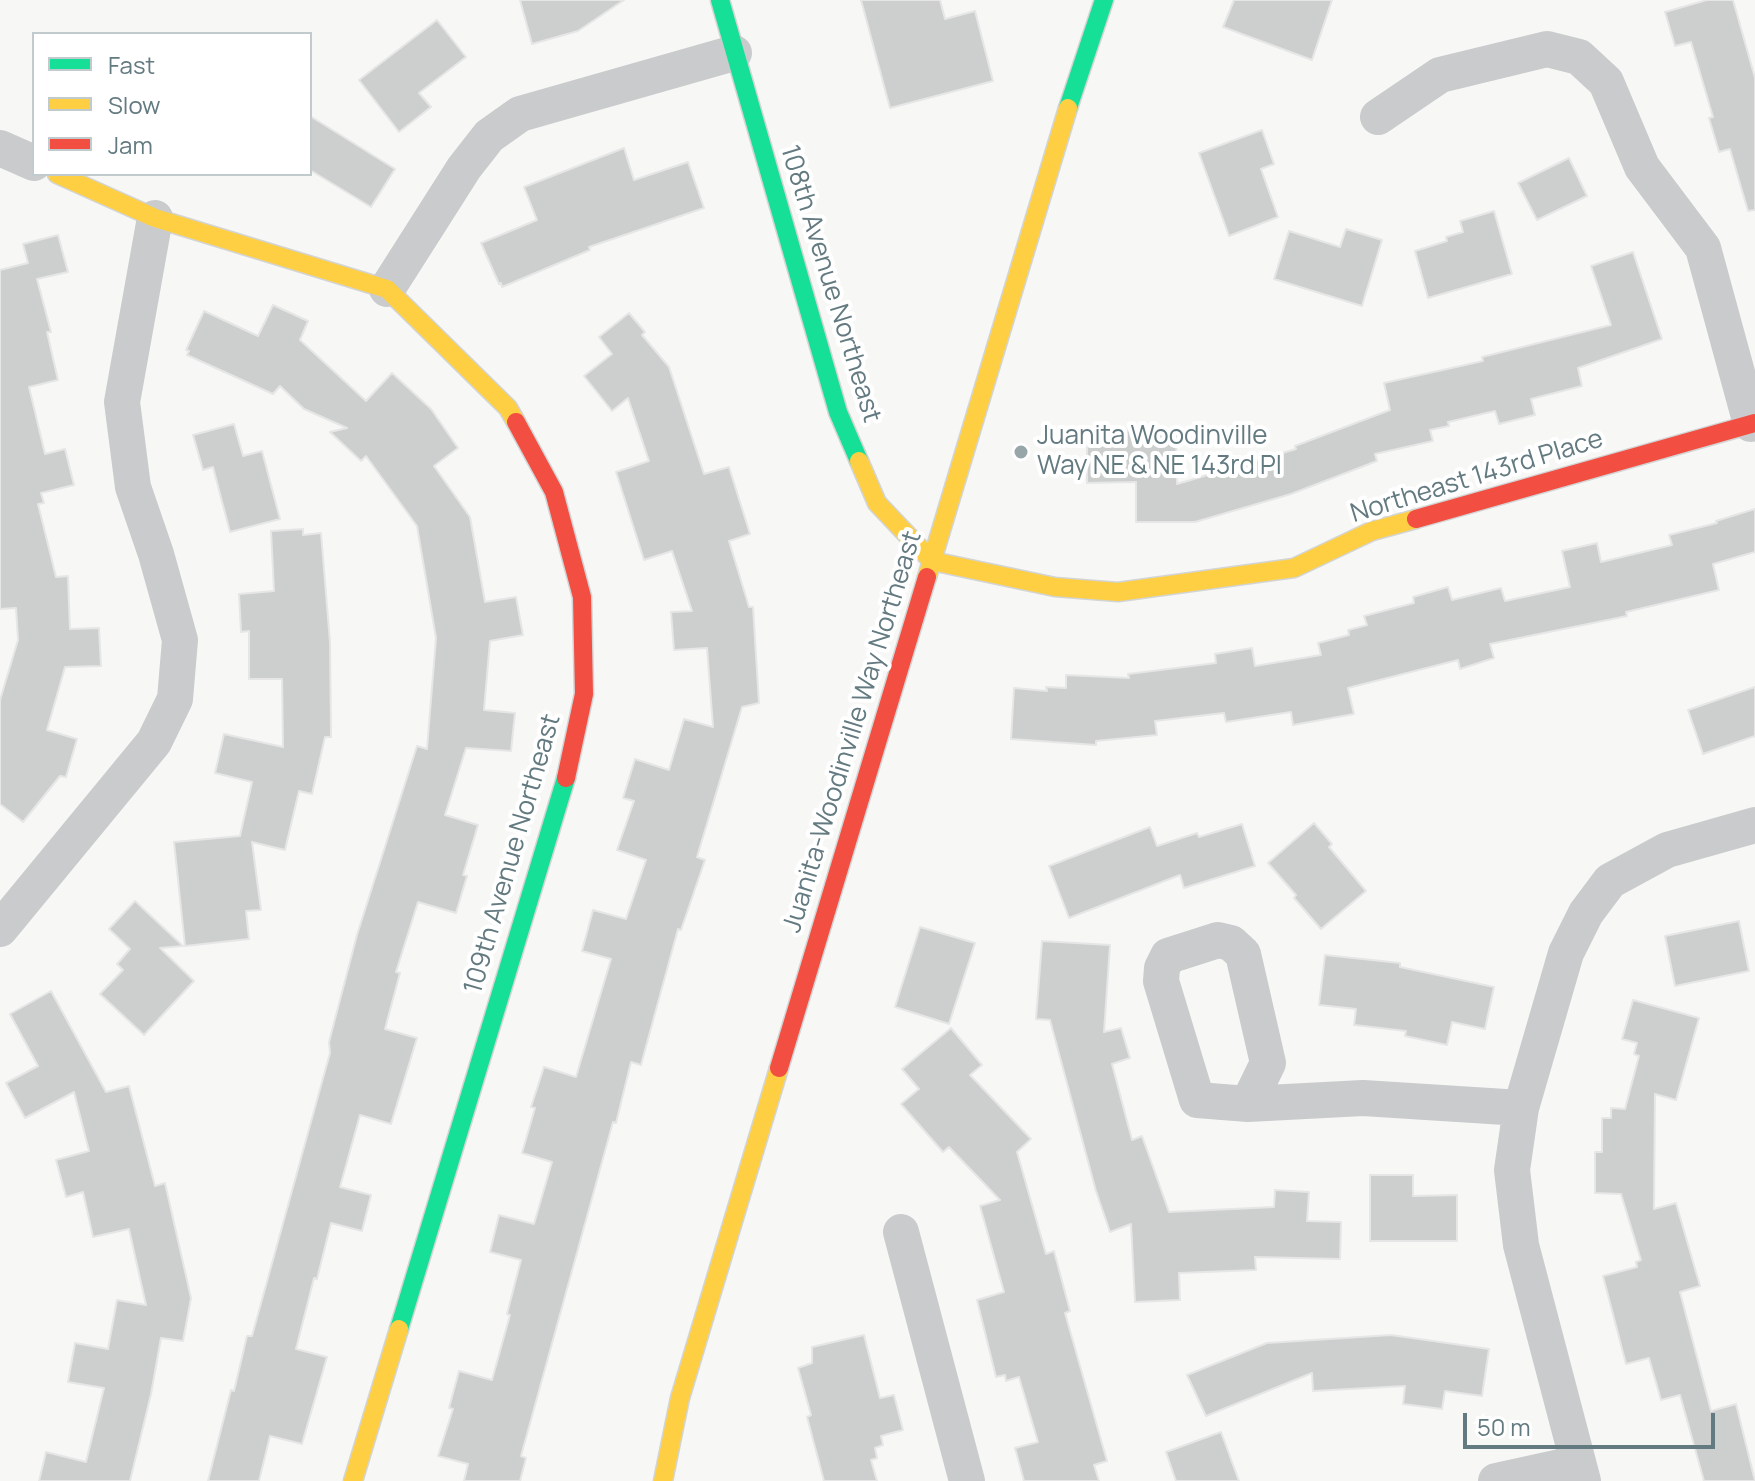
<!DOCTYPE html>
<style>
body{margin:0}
#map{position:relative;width:1755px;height:1481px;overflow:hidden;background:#f7f7f6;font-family:Manrope,sans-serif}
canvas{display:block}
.legend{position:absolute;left:32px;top:32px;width:280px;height:144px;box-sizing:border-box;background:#fff;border:2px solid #c1cacc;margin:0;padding:10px 14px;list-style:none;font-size:24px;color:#637a80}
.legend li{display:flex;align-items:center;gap:16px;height:40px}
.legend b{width:40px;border:2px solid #c1cacc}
.scale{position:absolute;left:1463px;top:1413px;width:252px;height:36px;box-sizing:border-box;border:4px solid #637a80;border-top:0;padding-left:10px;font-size:24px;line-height:28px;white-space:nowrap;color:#637a80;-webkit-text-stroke:6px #fff;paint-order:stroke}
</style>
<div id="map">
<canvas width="1755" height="1481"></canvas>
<ul class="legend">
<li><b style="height:10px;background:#16e098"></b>Fast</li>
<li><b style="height:10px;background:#ffcf43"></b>Slow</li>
<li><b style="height:10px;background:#f24e42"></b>Jam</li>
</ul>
<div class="scale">50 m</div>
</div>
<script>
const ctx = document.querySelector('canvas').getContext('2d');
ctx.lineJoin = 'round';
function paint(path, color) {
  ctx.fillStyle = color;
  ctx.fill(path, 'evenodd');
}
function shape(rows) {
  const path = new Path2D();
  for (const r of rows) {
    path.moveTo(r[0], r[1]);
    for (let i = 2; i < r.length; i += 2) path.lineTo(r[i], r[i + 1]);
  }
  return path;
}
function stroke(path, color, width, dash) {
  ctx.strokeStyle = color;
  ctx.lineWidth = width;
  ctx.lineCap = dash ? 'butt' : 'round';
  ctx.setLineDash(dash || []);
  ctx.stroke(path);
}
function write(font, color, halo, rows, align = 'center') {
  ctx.font = font + ' Manrope,sans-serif';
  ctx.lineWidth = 8;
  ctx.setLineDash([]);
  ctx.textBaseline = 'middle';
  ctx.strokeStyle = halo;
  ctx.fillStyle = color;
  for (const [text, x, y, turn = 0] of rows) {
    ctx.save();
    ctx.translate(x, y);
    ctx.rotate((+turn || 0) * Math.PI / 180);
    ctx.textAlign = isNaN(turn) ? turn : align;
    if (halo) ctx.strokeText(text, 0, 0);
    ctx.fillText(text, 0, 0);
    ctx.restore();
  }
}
const building = shape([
 [520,0,624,0,578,31,532,44,520,0],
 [861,0,940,0,945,19,975,11,993,81,890,108,861,0],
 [1234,0,1332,0,1312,60,1223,27,1234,0],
 [1707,0,1733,0,1755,78,1755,210,1748,211,1730,149,1719,152,1709,118,1713,117,1691,42,1675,46,1665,12,1707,0],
 [437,20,466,57,419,93,431,107,399,132,359,80,437,20],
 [310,116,395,169,371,207,310,170,310,116],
 [1262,130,1274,164,1261,169,1278,217,1229,236,1199,153,1262,130],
 [624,148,634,180,688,162,704,208,589,247,590,250,502,287,501,283,499,284,481,243,537,220,524,187,624,148],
 [1569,158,1587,196,1537,220,1518,183,1569,158],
 [1494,211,1512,274,1428,298,1415,251,1447,241,1446,237,1463,232,1460,221,1494,211],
 [1346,229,1382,240,1362,306,1274,279,1289,231,1340,247,1346,229],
 [58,235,68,272,37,279,51,332,47,332,58,380,29,387,45,454,65,449,74,485,41,493,44,503,38,504,56,577,68,576,70,629,99,628,101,666,65,667,47,730,77,739,66,777,60,776,23,822,0,804,0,700,18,640,16,608,0,609,0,270,28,263,23,244,58,235],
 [1633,252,1662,339,1578,368,1582,386,1531,399,1535,415,1499,424,1495,411,1448,422,1449,426,1430,430,1433,441,1375,454,1377,461,1291,494,1195,522,1136,522,1136,482,1087,483,1087,431,1176,430,1177,484,1296,449,1295,446,1390,410,1384,383,1483,361,1482,357,1611,325,1591,266,1633,252],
 [273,305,308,321,300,340,366,401,392,373,431,409,458,448,434,466,470,517,485,602,516,597,523,635,490,641,484,710,515,713,511,751,466,748,445,815,478,825,463,875,467,876,456,913,418,902,396,972,400,973,385,1029,417,1038,391,1124,360,1115,340,1187,371,1195,362,1231,331,1223,317,1279,314,1278,296,1349,327,1357,302,1444,270,1436,259,1481,208,1481,231,1390,234,1391,247,1336,252,1336,330,1053,329,1042,357,935,417,746,427,749,436,638,417,526,366,456,361,461,330,432,347,428,304,409,280,386,273,394,187,355,189,351,186,350,204,311,258,336,273,305],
 [629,313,645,332,642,335,669,367,704,474,729,467,750,534,729,541,749,607,753,607,759,703,742,707,697,857,705,860,681,930,678,929,641,1065,631,1062,616,1123,613,1122,521,1456,526,1458,520,1481,464,1481,468,1464,438,1456,453,1409,449,1408,459,1371,492,1380,510,1315,507,1314,521,1260,490,1252,499,1215,534,1224,552,1162,522,1153,535,1108,531,1107,544,1067,576,1077,611,959,582,951,593,910,626,919,646,860,617,850,634,801,623,798,635,759,669,770,684,719,713,727,707,648,674,650,671,612,692,611,672,551,644,560,616,472,649,461,628,398,612,411,584,376,612,354,599,337,629,313],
 [234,424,243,456,262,451,280,519,230,532,213,467,203,470,193,435,234,424],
 [1755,509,1755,552,1713,564,1719,590,1626,612,1627,616,1490,644,1494,658,1460,669,1458,660,1348,688,1354,714,1293,725,1291,712,1226,722,1224,713,1155,721,1157,735,1096,741,1096,745,1011,739,1014,688,1047,691,1046,687,1066,688,1066,675,1129,678,1128,674,1216,663,1215,654,1252,648,1255,666,1321,655,1318,643,1349,635,1348,630,1367,625,1364,616,1414,603,1413,597,1448,587,1452,600,1501,588,1505,601,1570,587,1562,551,1597,543,1601,562,1672,545,1669,535,1717,523,1716,521,1755,509],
 [303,529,303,535,321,533,330,642,331,737,325,737,312,794,299,791,285,850,252,842,261,910,246,911,249,939,185,946,174,842,240,836,252,782,215,773,224,734,283,747,282,679,249,679,249,631,241,632,239,594,274,591,271,531,303,529],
 [1755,687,1755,736,1703,754,1688,710,1755,687],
 [1314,823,1332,844,1329,847,1366,891,1321,929,1294,898,1296,895,1268,863,1314,823],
 [1242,824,1255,866,1184,888,1180,875,1069,918,1049,866,1150,827,1157,846,1197,833,1199,837,1242,824],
 [135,901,183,946,160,948,194,981,144,1035,100,994,123,970,117,964,130,949,109,929,135,901],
 [1739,921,1749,971,1675,986,1665,936,1739,921],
 [920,927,975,943,949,1024,895,1007,920,927],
 [1042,941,1110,945,1104,1032,1121,1028,1130,1058,1112,1064,1132,1140,1142,1136,1169,1212,1274,1207,1275,1190,1309,1192,1307,1221,1341,1222,1340,1259,1255,1257,1256,1270,1179,1273,1180,1300,1135,1302,1131,1224,1110,1232,1096,1191,1050,1020,1036,1019,1042,941],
 [1325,955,1400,963,1400,967,1494,987,1485,1029,1452,1022,1447,1045,1405,1036,1406,1031,1354,1025,1356,1009,1319,1005,1325,955],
 [51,991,106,1092,129,1086,155,1186,165,1183,191,1298,183,1341,161,1338,151,1394,130,1481,39,1481,46,1452,86,1462,104,1388,68,1382,75,1343,108,1349,117,1300,146,1305,129,1229,93,1237,83,1192,66,1197,56,1160,89,1151,74,1092,25,1118,6,1083,38,1066,10,1014,51,991],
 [1633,1000,1699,1018,1676,1100,1655,1094,1654,1209,1676,1203,1700,1286,1680,1292,1711,1411,1736,1404,1755,1481,1704,1481,1680,1395,1661,1400,1649,1358,1626,1364,1603,1276,1637,1267,1636,1262,1641,1260,1621,1194,1595,1193,1595,1152,1602,1152,1602,1118,1611,1118,1611,1108,1625,1109,1639,1056,1634,1054,1637,1043,1622,1039,1633,1000],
 [951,1028,982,1065,970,1075,1031,1139,1017,1152,1046,1254,1054,1251,1070,1311,1065,1313,1107,1461,1094,1465,1099,1481,1024,1481,1015,1448,1038,1442,1019,1377,1006,1381,1005,1375,996,1377,977,1300,1004,1292,980,1206,1000,1200,949,1147,943,1152,901,1104,919,1089,902,1069,951,1028],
 [1370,1175,1413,1175,1413,1196,1457,1195,1457,1241,1370,1241,1370,1175],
 [864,1335,880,1398,894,1395,903,1430,881,1436,883,1445,875,1448,877,1458,871,1460,877,1481,824,1481,807,1417,811,1415,798,1368,812,1363,812,1347,864,1335],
 [1391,1335,1489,1349,1482,1396,1445,1391,1442,1409,1403,1404,1405,1386,1313,1391,1312,1373,1206,1416,1187,1375,1267,1343,1391,1335],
 [1221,1432,1239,1481,1176,1481,1166,1452,1221,1432]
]);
const street = shape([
 [1378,117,1440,75,1547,49,1579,57,1606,82,1642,167,1703,248,1751,424],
 [0,148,34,163],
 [387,289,464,168,489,136,520,114,734,53],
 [0,929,154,742,175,699,180,640,156,554,133,487,122,402,155,218],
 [1248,1104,1268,1063,1243,954,1231,943,1218,940,1168,956,1162,968,1161,981,1197,1100,1248,1104,1363,1098,1521,1108],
 [901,1232,967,1481],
 [1496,1481,1578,1463],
 [1583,1481,1521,1245,1512,1170,1521,1108,1566,953,1586,913,1610,881,1667,850,1755,825]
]);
const fast = shape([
 [720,0,838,412,859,461],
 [1068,108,1104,0],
 [399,1329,566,778]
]);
const slow = shape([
 [57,174,155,218,387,289,508,408,516,422],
 [859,461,877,503,932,561],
 [932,561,1055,587,1118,592,1294,568,1372,531,1416,519],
 [927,577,1068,108],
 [353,1481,399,1329],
 [663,1481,680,1398,779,1068]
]);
const jam = shape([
 [516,422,554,492,582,597,584,694,566,778],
 [1416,519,1755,423],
 [779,1068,927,577]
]);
const markers = [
 [1021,452,8,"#97a6a9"]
];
const streetNames = [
 ["108th Avenue Northeast",830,284,73],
 ["Northeast 143rd Place",1477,477,-17],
 ["Juanita-Woodinville Way Northeast",853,732,-73],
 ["109th Avenue Northeast",513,854,-74]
];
const poiNames = [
 ["Juanita Woodinville",1037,437],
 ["Way NE & NE 143rd Pl",1037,467]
];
paint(building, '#cdcfcf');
stroke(building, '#e6e6e6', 2);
stroke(fast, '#d3d4d4', 21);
stroke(slow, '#d3d4d4', 21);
stroke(jam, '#d3d4d4', 21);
stroke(street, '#c9cbcc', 36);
stroke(fast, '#16e098', 18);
stroke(slow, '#ffcf43', 18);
stroke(jam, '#f24e42', 18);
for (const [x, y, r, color] of markers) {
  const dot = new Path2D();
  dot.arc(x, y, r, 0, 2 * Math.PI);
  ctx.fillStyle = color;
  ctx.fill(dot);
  stroke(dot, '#fff', 3);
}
write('26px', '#637a80', '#fff', streetNames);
write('26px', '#637a80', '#fff', poiNames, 'left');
</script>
